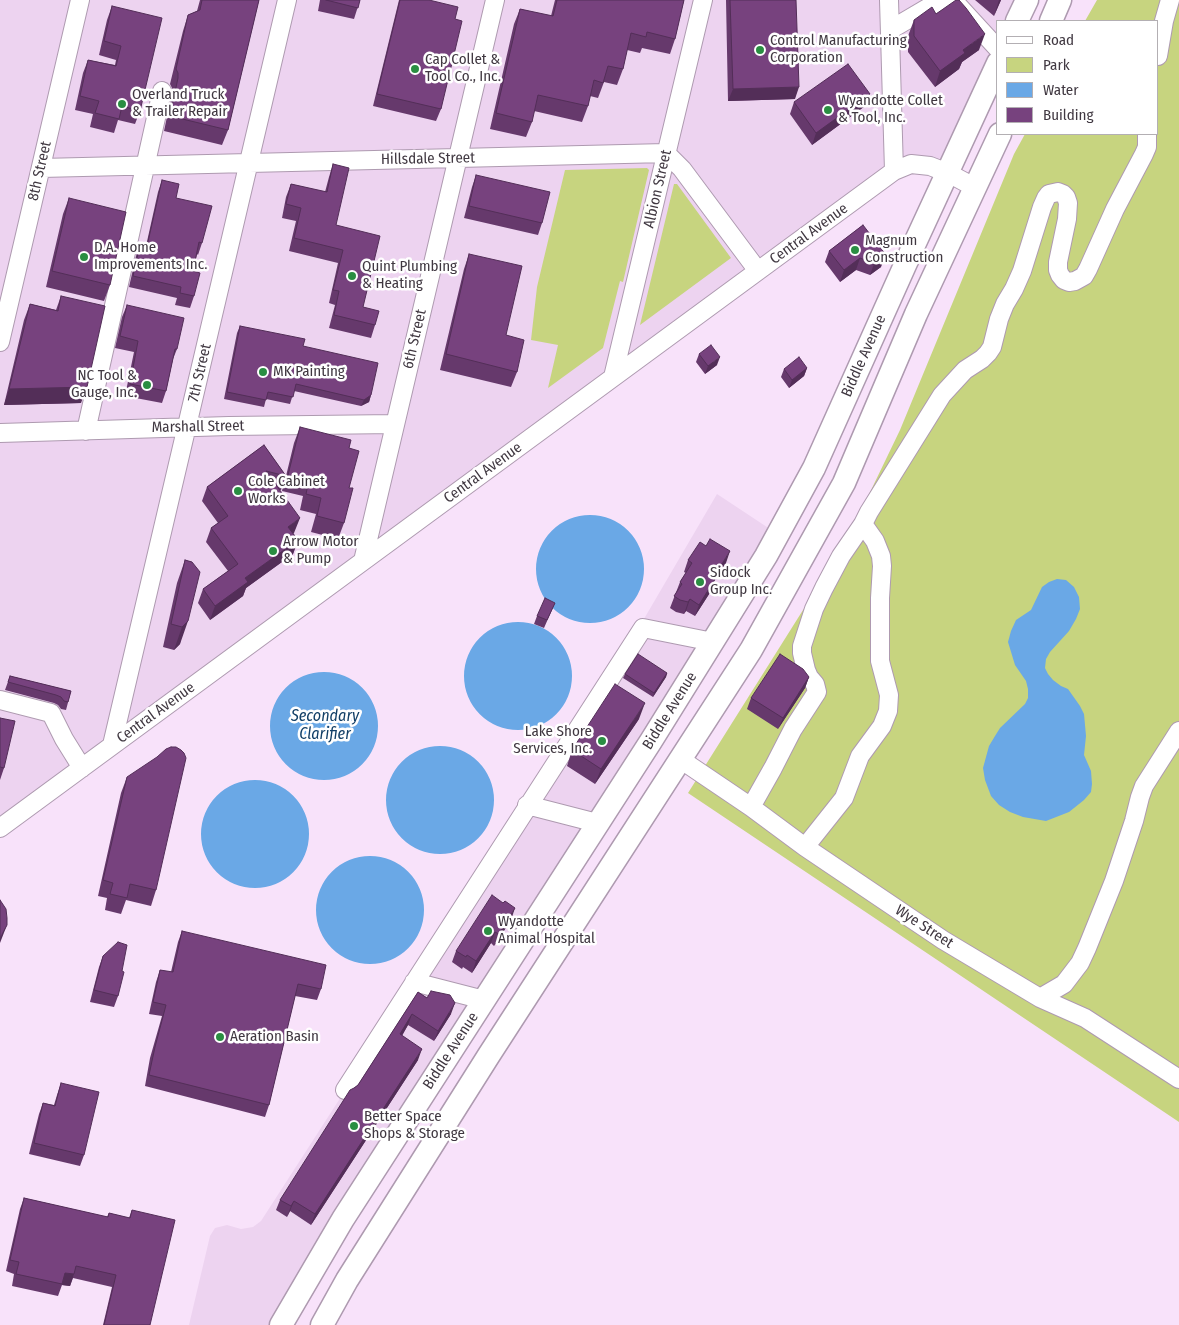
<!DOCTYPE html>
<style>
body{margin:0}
#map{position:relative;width:1179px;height:1325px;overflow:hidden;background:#f8e2fa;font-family:"Fira Sans Condensed",sans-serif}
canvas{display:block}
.legend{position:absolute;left:996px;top:20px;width:162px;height:115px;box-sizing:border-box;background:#fff;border:1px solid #b3afb3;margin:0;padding:6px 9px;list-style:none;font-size:15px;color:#403841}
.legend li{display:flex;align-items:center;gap:10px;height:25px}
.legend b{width:25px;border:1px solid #b3afb3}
</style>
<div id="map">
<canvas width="1179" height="1325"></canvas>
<ul class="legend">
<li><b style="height:6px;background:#fff"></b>Road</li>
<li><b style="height:14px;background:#c7d47f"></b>Park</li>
<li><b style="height:14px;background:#6aa8e6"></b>Water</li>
<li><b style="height:14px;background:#77427e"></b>Building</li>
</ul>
</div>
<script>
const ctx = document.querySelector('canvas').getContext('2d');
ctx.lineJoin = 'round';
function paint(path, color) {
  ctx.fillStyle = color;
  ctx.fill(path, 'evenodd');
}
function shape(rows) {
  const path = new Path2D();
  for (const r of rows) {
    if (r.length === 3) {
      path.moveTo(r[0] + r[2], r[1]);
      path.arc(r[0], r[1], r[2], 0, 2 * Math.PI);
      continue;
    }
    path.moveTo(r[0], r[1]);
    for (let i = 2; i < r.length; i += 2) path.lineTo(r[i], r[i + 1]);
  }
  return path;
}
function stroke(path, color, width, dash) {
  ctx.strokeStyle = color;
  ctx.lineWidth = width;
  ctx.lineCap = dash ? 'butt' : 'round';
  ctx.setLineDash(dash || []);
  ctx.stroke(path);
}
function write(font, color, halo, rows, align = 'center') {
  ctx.font = font + ' "Fira Sans Condensed",sans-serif';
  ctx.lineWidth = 5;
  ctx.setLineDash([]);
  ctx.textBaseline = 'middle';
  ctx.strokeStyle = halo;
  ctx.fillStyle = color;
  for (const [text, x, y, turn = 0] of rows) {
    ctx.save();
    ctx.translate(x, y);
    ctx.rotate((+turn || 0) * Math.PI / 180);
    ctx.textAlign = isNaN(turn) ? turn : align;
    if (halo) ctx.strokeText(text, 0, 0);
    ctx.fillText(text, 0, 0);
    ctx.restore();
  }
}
const built = shape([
 [0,0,1027,0,1017,21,998,21,998,63,948,173,911,164,0,828],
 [717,494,779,535,281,1325,189,1325,210,1236,215,1228,227,1225,241,1229,253,1227,261,1221,386,1027,641,624]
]);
const green = shape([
 [1097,0,1179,0,1179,1122,688,793,847,540,900,430,1014,154,1025,134,1158,134,1158,21,1085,21],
 [647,168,649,170,623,282,620,281,603,348,548,388,558,345,531,340,537,287,565,170],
 [674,184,677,184,731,258,640,325]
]);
const water = shape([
 [590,569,54],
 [1057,579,1066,580,1074,587,1079,597,1080,609,1076,619,1069,631,1050,652,1046,659,1045,668,1048,674,1053,680,1061,686,1068,689,1080,706,1084,714,1086,736,1084,755,1091,771,1092,784,1091,792,1084,800,1069,812,1046,821,1023,817,1010,812,999,805,991,796,985,780,983,768,989,746,995,736,1000,728,1025,704,1028,698,1028,689,1026,681,1015,665,1008,642,1011,631,1016,620,1031,610,1042,587,1049,582],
 [518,676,54],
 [324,726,54],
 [440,800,54],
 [255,834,54],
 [370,910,54]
]);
const minor = shape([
 [889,0,894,171],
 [953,0,998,49],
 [890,30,941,0],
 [1158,56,1164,21,1170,0],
 [41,168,666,153,682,169,758,271],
 [0,342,80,0],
 [613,377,703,0],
 [86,431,162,91],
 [0,433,229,426,395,424],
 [363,561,495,0],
 [0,700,51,713,64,739,82,768],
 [112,745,287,0],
 [680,759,751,807,805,847,943,940,1040,998,1085,1018,1179,1079],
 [527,805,597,823],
 [751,807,773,768,793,729,817,692,815,684,809,677,806,670,802,653,802,646,814,609,824,588,841,556,863,524,869,512,942,395,965,370,982,359,988,353,992,347,999,319,1005,304,1014,289,1022,271,1042,207,1046,198,1049,194,1058,192,1063,194,1066,197,1068,203,1067,219,1058,262,1058,270,1060,275,1064,280,1069,282,1075,281,1084,276,1088,269,1115,209,1144,154,1147,147,1147,134],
 [0,828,894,171,911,164,930,166,948,173,976,188],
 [805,847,844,798,860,756,882,726,888,711,889,695,880,661,880,598,882,566,881,556,875,541,863,524],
 [414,982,484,1000],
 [1040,998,1064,984,1080,963,1087,948,1114,881,1134,821,1140,797,1144,786,1179,731],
 [345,1090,643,628,713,642]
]);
const major = shape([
 [1017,21,1027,0],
 [1051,21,1060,0],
 [281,1325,343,1219,651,741,766,556,814,468,914,245,998,63],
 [322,1325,347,1280,489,1055,751,650,844,483,916,314,1000,134]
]);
const wall = shape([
 [200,0,259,0,228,130,222,145,164,131,172,93,172,88,170,84,183,31,188,15,197,11],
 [320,0,360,0,354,19,318,11],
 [399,0,429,0,455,19,441,109,436,121,373,106],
 [555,0,684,0,675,39,670,54,642,48,640,53,627,50,623,69,617,85,604,82,598,98,590,96,588,106,582,122,534,111,532,122,526,137,490,129,514,24,520,9,551,16],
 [726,0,796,0,795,99,728,101],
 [975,0,1001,0,994,16],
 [112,6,140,111,135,124,118,120,114,133,90,127,93,114,75,110,83,73,88,60,115,65,116,60,99,55,107,20],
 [936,14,979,50,962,62,959,69,935,87,908,52,908,36,914,20],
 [870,94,865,106,812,145,790,114,794,102],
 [333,164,336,225,363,307,375,325,371,338,329,328,335,305,329,303,338,263,289,251,296,221,282,218,286,197,291,184,325,192,329,177],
 [476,175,542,223,538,235,464,218,472,187],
 [162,180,176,198,202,243,198,255,197,254,193,271,194,296,190,308,175,305,177,298,129,287,136,256,140,245,146,246,158,192],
 [69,198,110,285,104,301,46,287,63,214],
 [863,225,881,267,870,275,856,270,840,282,825,262,829,251],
 [469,254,506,335,517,372,511,387,440,370,464,269],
 [61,296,81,403,4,405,24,320,30,304,56,310],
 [127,305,177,349,173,359,166,391,162,403,125,396,134,352,115,348,122,317],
 [240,326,303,346,371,395,369,402,361,406,294,391,290,404,266,399,264,407,224,399,237,333],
 [699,354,717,365,705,374,696,362],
 [807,368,804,376,789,388,781,377,784,369],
 [300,427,349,448,349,488,344,523,338,539,311,532,316,514,300,510,303,496,282,491,284,482,281,490,279,490,294,533,293,533,298,540,293,554,246,588,243,596,210,620,198,603,203,589,228,571,206,542,211,528,218,523,202,501,207,487,264,445,286,476,294,443],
 [185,560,192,562,180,644,174,650,163,647,177,583],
 [688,560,726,563,715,579,711,591,695,616,686,611,684,614,676,612,670,608,680,582,686,573,684,572],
 [555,603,544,628,534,624,537,616],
 [667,673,666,677,653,697,623,678,625,674],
 [10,676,71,691,66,710,61,709,58,705,54,703,5,690],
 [809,677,805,688,778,729,747,709,751,698],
 [0,718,4,768,0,780],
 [639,719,595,784,567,766,572,750],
 [127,777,156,890,151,906,126,900,121,914,105,910,107,898,98,896,121,793],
 [511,920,494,946,491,943,472,973,463,967,462,969,452,962,456,951],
 [182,931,321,989,317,1000,295,996,269,1105,265,1117,145,1086,150,1058,162,1016,149,1014,156,982,160,970,171,972,178,942],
 [103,956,122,971,118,996,114,1007,90,1002,99,967],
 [418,992,451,1014,434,1041,408,1025,402,1036,418,1060,311,1225,290,1211,287,1217,276,1210,280,1200,354,1088,358,1085],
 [61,1083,84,1155,80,1166,29,1154,39,1114,43,1103,54,1105,57,1095],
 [24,1198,107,1217,109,1213,129,1218,132,1210,150,1325,103,1325,112,1287,73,1278,70,1286,62,1285,58,1296,12,1286,14,1274,6,1271,20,1209]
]);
const shadedWall = shape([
 [999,0,1001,0,994,16],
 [985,34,979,50,962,62,959,69,935,87,940,71,963,50],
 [799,87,795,99,728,101,733,89],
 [870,94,865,106,812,145,816,133],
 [886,255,881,267,870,275,874,264],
 [860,258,856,270,840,282,844,270],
 [720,357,717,365,705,374,708,366],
 [807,368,804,376,789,388,792,380],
 [87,387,81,403,4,405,9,389],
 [371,395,369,402,361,406,364,400],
 [300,518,294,533,283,541,288,527],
 [298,540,293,554,246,588,243,596,210,620,215,606,245,578],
 [730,551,726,563,715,579,711,591,695,616,699,605,713,578],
 [690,599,686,611,684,614,688,602],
 [188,621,180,644,174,650,182,627],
 [667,673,666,677,653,697,654,693],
 [809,677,805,688,778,729,783,718],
 [645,703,639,719,595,784,601,769],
 [515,908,511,920,494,946,499,934],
 [7,925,0,943,0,938],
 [495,932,491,943,472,973,476,961],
 [455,1003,451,1014,434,1041,438,1031],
 [412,1014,408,1025,396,1045,400,1034],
 [422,1049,418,1060,311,1225,315,1214],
 [294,1201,290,1211,287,1217,291,1206],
 [65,1273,74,1274,70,1286,62,1285]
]);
const building = shape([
 [202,0,259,0,228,130,170,116,178,78,178,73,176,69,188,15,200,10,202,0],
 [326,0,360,0,358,8,326,0],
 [400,0,429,0,458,7,455,19,462,21,441,109,377,94,400,0],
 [557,0,684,0,675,39,647,32,646,37,631,33,623,69,608,66,603,83,594,80,588,106,538,95,532,122,496,113,520,9,553,16,557,0],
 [730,0,796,0,799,87,733,89,730,0],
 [956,0,959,0,966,8,985,34,963,50,965,53,940,71,914,36,914,20,932,7,936,14,956,0],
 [112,6,162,18,140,111,122,106,119,119,95,113,99,101,80,96,88,60,116,66,121,46,104,41,112,6],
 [848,64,870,94,816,133,794,102,848,64],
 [333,164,349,168,336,225,380,236,363,307,379,311,375,325,334,315,339,291,333,290,343,250,294,238,301,208,286,204,291,184,327,192,333,164],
 [476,175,550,192,542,223,469,206,476,175],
 [162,180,179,184,176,198,212,206,202,243,199,242,193,271,200,273,194,296,180,293,181,287,133,276,140,245,147,246,162,180],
 [69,198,126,212,110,285,52,271,69,198],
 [863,225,886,255,874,264,860,258,844,270,829,251,863,225],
 [469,254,522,266,506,335,524,340,517,372,446,354,469,254],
 [61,296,105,306,87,387,9,389,30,304,58,311,61,296],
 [127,305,184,318,177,349,175,349,166,391,130,384,138,341,120,336,127,305],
 [240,326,305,339,303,346,378,363,371,395,364,400,296,384,293,397,268,392,266,400,227,392,240,326],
 [711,345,720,357,708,366,699,354,711,345],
 [799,357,807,368,792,380,784,369,799,357],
 [300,427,351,440,349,448,359,451,349,488,353,488,344,523,317,516,321,498,306,494,309,480,288,475,300,427],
 [264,445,286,476,266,471,300,518,288,527,298,540,245,578,248,582,215,606,203,589,238,564,211,528,228,516,207,487,264,445],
 [710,539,730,551,713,578,715,579,699,605,690,599,688,602,680,600,674,596,682,584,680,582,692,563,688,560,700,542,706,546,710,539],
 [185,560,192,562,200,572,188,621,182,627,171,624,185,560],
 [545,598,555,603,547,620,537,616,545,598],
 [638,654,667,673,654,693,625,674,638,654],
 [780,654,803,669,809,677,783,718,751,698,780,654],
 [10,676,71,691,68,702,64,701,61,697,56,695,8,682,10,676],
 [615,684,645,703,601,769,572,750,615,684],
 [0,718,15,721,4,768,0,767,0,718],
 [171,747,176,747,181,750,184,753,186,758,156,890,130,884,127,898,110,894,113,883,103,880,127,777,157,757,166,749,171,747],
 [492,895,503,903,505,901,515,908,499,934,495,932,476,961,467,955,466,957,456,951,492,895],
 [0,900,6,909,7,918,7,925,0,938,0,900],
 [182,931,326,965,321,989,298,984,269,1105,149,1075,155,1047,166,1005,153,1002,160,970,173,972,182,931],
 [118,942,127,945,122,971,124,972,118,996,94,990,103,956,118,942],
 [431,991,450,995,455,1003,438,1031,412,1014,400,1034,422,1049,315,1214,294,1201,291,1206,280,1200,350,1090,354,1088,358,1085,418,992,427,998,431,991],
 [61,1083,99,1092,84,1155,34,1143,43,1103,55,1106,61,1083],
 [24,1198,108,1217,109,1213,130,1218,132,1210,175,1220,150,1325,104,1325,116,1275,76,1266,74,1274,65,1273,62,1284,16,1274,19,1262,10,1260,24,1198]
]);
const markers = [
 [760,50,5,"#2a8e42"],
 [415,69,5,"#2a8e42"],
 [122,104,5,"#2a8e42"],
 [828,110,5,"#2a8e42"],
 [855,250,5,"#2a8e42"],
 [84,257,5,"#2a8e42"],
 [352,276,5,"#2a8e42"],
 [263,372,5,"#2a8e42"],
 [147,385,5,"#2a8e42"],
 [238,491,5,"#2a8e42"],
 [273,551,5,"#2a8e42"],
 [700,582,5,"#2a8e42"],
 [602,741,5,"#2a8e42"],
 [488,931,5,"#2a8e42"],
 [220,1037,5,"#2a8e42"],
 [354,1126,5,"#2a8e42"]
];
const poiNames = [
 ["Control Manufacturing",770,41],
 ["Corporation",770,58],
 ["Cap Collet &",425,60],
 ["Tool Co., Inc.",425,77],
 ["Overland Truck",132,95],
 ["& Trailer Repair",132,112],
 ["Wyandotte Collet",838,101],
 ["& Tool, Inc.",838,118],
 ["Magnum",865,241],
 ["Construction",865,258],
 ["D.A. Home",94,248],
 ["Improvements Inc.",94,265],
 ["Quint Plumbing",362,267],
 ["& Heating",362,284],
 ["MK Painting",273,372],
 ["NC Tool &",137,376,"right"],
 ["Gauge, Inc.",137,393,"right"],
 ["Cole Cabinet",248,482],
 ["Works",248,499],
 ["Arrow Motor",283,542],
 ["& Pump",283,559],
 ["Sidock",710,573],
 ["Group Inc.",710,590],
 ["Lake Shore",592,732,"right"],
 ["Services, Inc.",592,749,"right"],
 ["Wyandotte",498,922],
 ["Animal Hospital",498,939],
 ["Aeration Basin",230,1037],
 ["Better Space",364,1117],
 ["Shops & Storage",364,1134]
];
const streetNames = [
 ["Hillsdale Street",428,159,-1],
 ["8th Street",40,171,-77],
 ["Albion Street",658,189,-77],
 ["Central Avenue",809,234,-36],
 ["6th Street",415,339,-77],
 ["Biddle Avenue",864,356,-66],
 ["7th Street",200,373,-77],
 ["Marshall Street",198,427,-1],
 ["Central Avenue",483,473,-36],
 ["Biddle Avenue",670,711,-58],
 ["Central Avenue",156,713,-36],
 ["Wye Street",924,927,33],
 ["Biddle Avenue",451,1051,-57]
];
const waterNames = [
 ["Secondary",325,717],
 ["Clarifier",325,735]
];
paint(built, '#edd3f0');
paint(green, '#c7d47f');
paint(water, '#6aa8e6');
stroke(minor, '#ae9ab0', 20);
stroke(major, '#ae9ab0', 25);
stroke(minor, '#fff', 18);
stroke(major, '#fff', 22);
paint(wall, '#66396c');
paint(shadedWall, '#532e58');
paint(building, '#77427e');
stroke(building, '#532e58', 1);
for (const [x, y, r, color] of markers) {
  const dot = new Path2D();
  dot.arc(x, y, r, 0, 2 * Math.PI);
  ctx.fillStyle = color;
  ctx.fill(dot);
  stroke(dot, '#fff', 2);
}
write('15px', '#403841', '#fff', poiNames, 'left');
write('15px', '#403841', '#fff', streetNames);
write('italic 16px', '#123f67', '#fff', waterNames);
</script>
